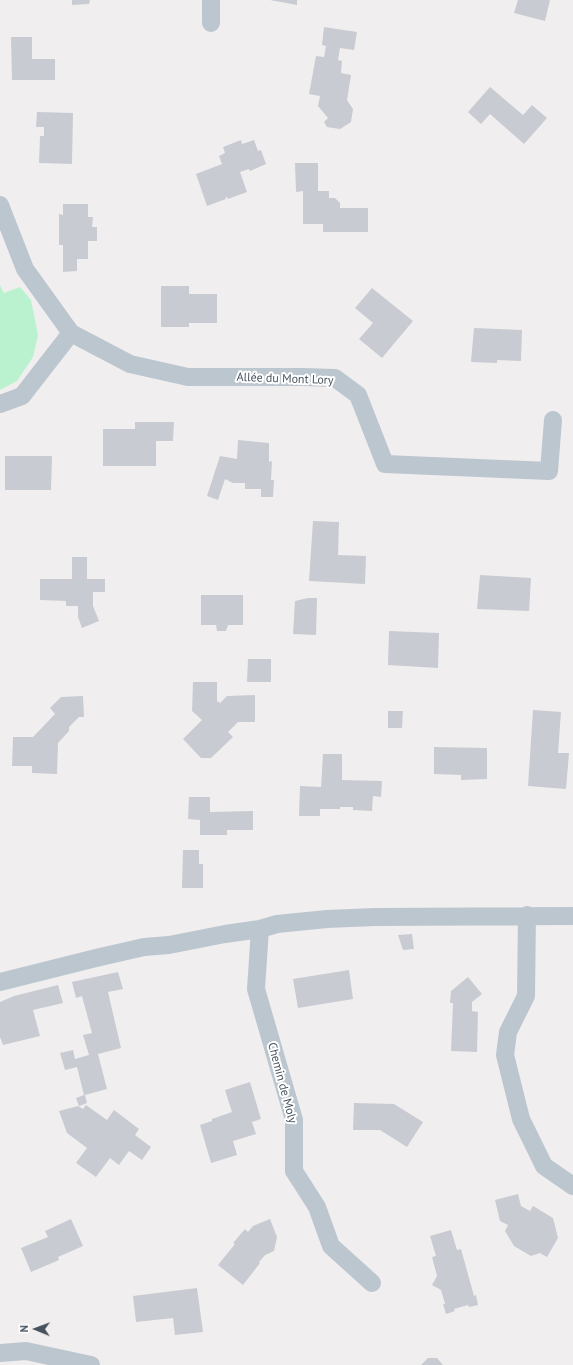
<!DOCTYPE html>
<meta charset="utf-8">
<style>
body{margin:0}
#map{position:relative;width:573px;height:1365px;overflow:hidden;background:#f1eeef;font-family:"PT Sans",sans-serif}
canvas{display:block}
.north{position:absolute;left:16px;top:1309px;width:40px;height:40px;-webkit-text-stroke:3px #fff;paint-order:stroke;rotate:271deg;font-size:11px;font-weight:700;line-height:16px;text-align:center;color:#46525d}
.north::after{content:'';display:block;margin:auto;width:14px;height:18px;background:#46525d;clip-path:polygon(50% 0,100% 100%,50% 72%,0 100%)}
</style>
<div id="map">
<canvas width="573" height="1365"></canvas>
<div class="north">N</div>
</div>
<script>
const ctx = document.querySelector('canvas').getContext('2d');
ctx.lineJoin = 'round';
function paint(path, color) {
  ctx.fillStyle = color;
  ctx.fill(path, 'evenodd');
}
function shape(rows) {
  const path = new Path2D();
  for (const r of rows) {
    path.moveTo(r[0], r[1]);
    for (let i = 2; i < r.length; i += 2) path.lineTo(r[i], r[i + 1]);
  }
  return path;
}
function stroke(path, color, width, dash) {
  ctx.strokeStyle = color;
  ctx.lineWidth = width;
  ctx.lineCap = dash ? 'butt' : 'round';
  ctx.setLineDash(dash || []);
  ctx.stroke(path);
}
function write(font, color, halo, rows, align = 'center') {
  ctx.font = font + ' "PT Sans",sans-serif';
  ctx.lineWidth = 4;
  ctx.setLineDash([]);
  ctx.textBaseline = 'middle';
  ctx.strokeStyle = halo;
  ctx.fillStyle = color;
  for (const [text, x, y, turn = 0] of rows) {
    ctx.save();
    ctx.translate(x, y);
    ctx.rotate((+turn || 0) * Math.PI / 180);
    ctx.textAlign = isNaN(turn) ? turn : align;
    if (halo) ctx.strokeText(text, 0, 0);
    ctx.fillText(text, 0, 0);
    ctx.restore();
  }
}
const green = shape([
 [0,285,4,293,20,287,31,300,38,335,33,357,17,381,0,390]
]);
const building = shape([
 [72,0,90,0,89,4,72,5],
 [270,0,297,0,297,5],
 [518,0,550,0,545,21,514,13],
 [324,27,357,32,354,50,340,48,338,60,342,61,341,73,351,75,347,100,353,109,351,122,340,129,327,127,324,122,328,118,318,106,320,96,309,94,316,56,324,57,326,46,322,45],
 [11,37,32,37,32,59,55,59,55,80,12,80],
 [490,87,523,115,532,105,547,118,524,144,490,114,481,124,468,112],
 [37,112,73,113,72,164,39,163,40,136,44,136,44,127,36,127],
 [241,140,242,144,254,140,258,151,261,150,266,164,250,171,249,169,240,172,247,192,228,199,227,197,225,198,226,199,207,206,196,174,222,164,219,156,225,153,223,147],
 [295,163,318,163,318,191,329,191,329,198,335,198,340,203,340,208,368,208,368,232,323,232,323,224,303,224,303,191,296,192],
 [63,204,88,204,88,217,93,217,92,227,97,227,97,241,88,241,88,259,77,259,77,271,63,272,63,245,59,245,59,214,63,215],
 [161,286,189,286,189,294,217,294,217,323,189,323,189,327,161,327],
 [372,288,413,321,382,358,359,339,373,323,355,308],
 [474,328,522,330,521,361,497,360,497,363,471,362],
 [135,422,174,422,173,441,156,441,156,466,103,466,103,429,135,429],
 [238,440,269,443,269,462,272,461,271,480,274,480,273,497,261,497,261,489,245,489,245,483,233,483,225,479,218,500,207,496,220,456,237,459],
 [5,456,52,456,51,490,5,490],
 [313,521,339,522,338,555,366,556,365,584,309,581],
 [72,557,87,557,87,579,105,579,105,592,93,592,93,606,99,621,82,628,78,617,78,606,66,606,66,601,40,600,40,579,72,579],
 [480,575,531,578,529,611,477,609],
 [201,595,243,595,243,625,228,625,226,631,217,631,216,625,201,625],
 [308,598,317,598,316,635,293,634,295,601],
 [389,631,439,633,438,668,388,665],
 [248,659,271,659,271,682,247,682],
 [193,682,217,682,217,701,220,703,227,696,255,695,255,722,238,722,228,732,233,737,211,758,201,758,183,739,202,720,192,711],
 [83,696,84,717,79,717,69,727,69,731,58,743,57,774,32,773,32,766,12,766,13,737,33,737,55,714,50,708,61,697],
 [533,710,561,712,558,753,569,753,566,789,528,786],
 [388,711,403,711,402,728,388,728],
 [434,747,487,748,487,779,461,780,461,775,434,774],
 [323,754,342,754,342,780,382,781,381,797,373,796,372,811,353,810,353,807,340,807,340,809,320,809,320,816,299,816,300,786,321,787],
 [189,797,210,797,210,812,253,811,253,830,227,830,227,835,200,835,200,820,188,819],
 [183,850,199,850,199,864,203,864,203,888,182,888],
 [412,934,414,949,403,950,398,935],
 [349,970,353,999,298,1008,293,979],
 [118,972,123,989,108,992,121,1048,98,1054,107,1089,85,1095,87,1103,79,1106,76,1098,84,1095,77,1067,65,1070,60,1053,73,1050,75,1059,89,1055,83,1035,92,1033,82,996,76,998,72,982],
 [468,977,482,994,472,1002,472,1011,478,1012,477,1052,451,1051,453,1003,450,1003,451,991],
 [58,985,63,1003,33,1010,40,1036,3,1045,0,1037,0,1002,14,996],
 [250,1082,261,1119,252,1122,256,1134,233,1141,237,1155,211,1163,200,1125,212,1121,212,1119,232,1112,225,1090],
 [354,1103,394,1104,423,1122,407,1147,380,1130,353,1130],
 [86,1105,107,1120,114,1110,139,1129,135,1135,151,1147,142,1160,129,1151,119,1165,110,1158,96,1177,76,1163,87,1148,67,1133,59,1111,78,1106,83,1109],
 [518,1194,521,1206,530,1211,533,1206,553,1218,558,1238,547,1257,540,1253,531,1256,514,1246,505,1231,508,1225,500,1221,495,1200],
 [71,1219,83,1246,58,1257,59,1260,31,1272,21,1248,48,1237,45,1231],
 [270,1219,277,1237,274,1251,265,1255,259,1262,260,1263,243,1285,218,1265,235,1244,233,1243,245,1229,248,1232,253,1226],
 [451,1230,457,1250,461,1249,474,1296,476,1295,478,1305,469,1307,468,1305,454,1309,455,1311,446,1314,443,1304,445,1304,441,1290,432,1285,437,1276,432,1257,436,1256,430,1236],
 [197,1288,203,1332,175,1335,173,1318,136,1322,133,1296],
 [428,1358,437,1358,443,1365,421,1365]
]);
const street = shape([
 [211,23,211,0],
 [0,205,25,269,71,333,130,364,188,377,303,377,335,378,358,395,385,464,549,471,553,420],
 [0,404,22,396,71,333],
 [527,915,526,996,508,1032,505,1055,521,1119,544,1166,573,1186],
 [260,929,256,989,294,1120,294,1171,317,1207,331,1246,372,1283],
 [0,982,96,958,144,947,169,945,225,934,260,929,277,924,327,919,375,917,573,916],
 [0,1353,26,1351,91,1365]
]);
const streetNames = [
 ["Allée du Mont Lory",285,379,2],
 ["Chemin de Moly",282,1083,75]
];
paint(green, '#baf2cf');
paint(building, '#c8cbd2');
stroke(street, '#bcc6cf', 18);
write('12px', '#46525d', '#fff', streetNames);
</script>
